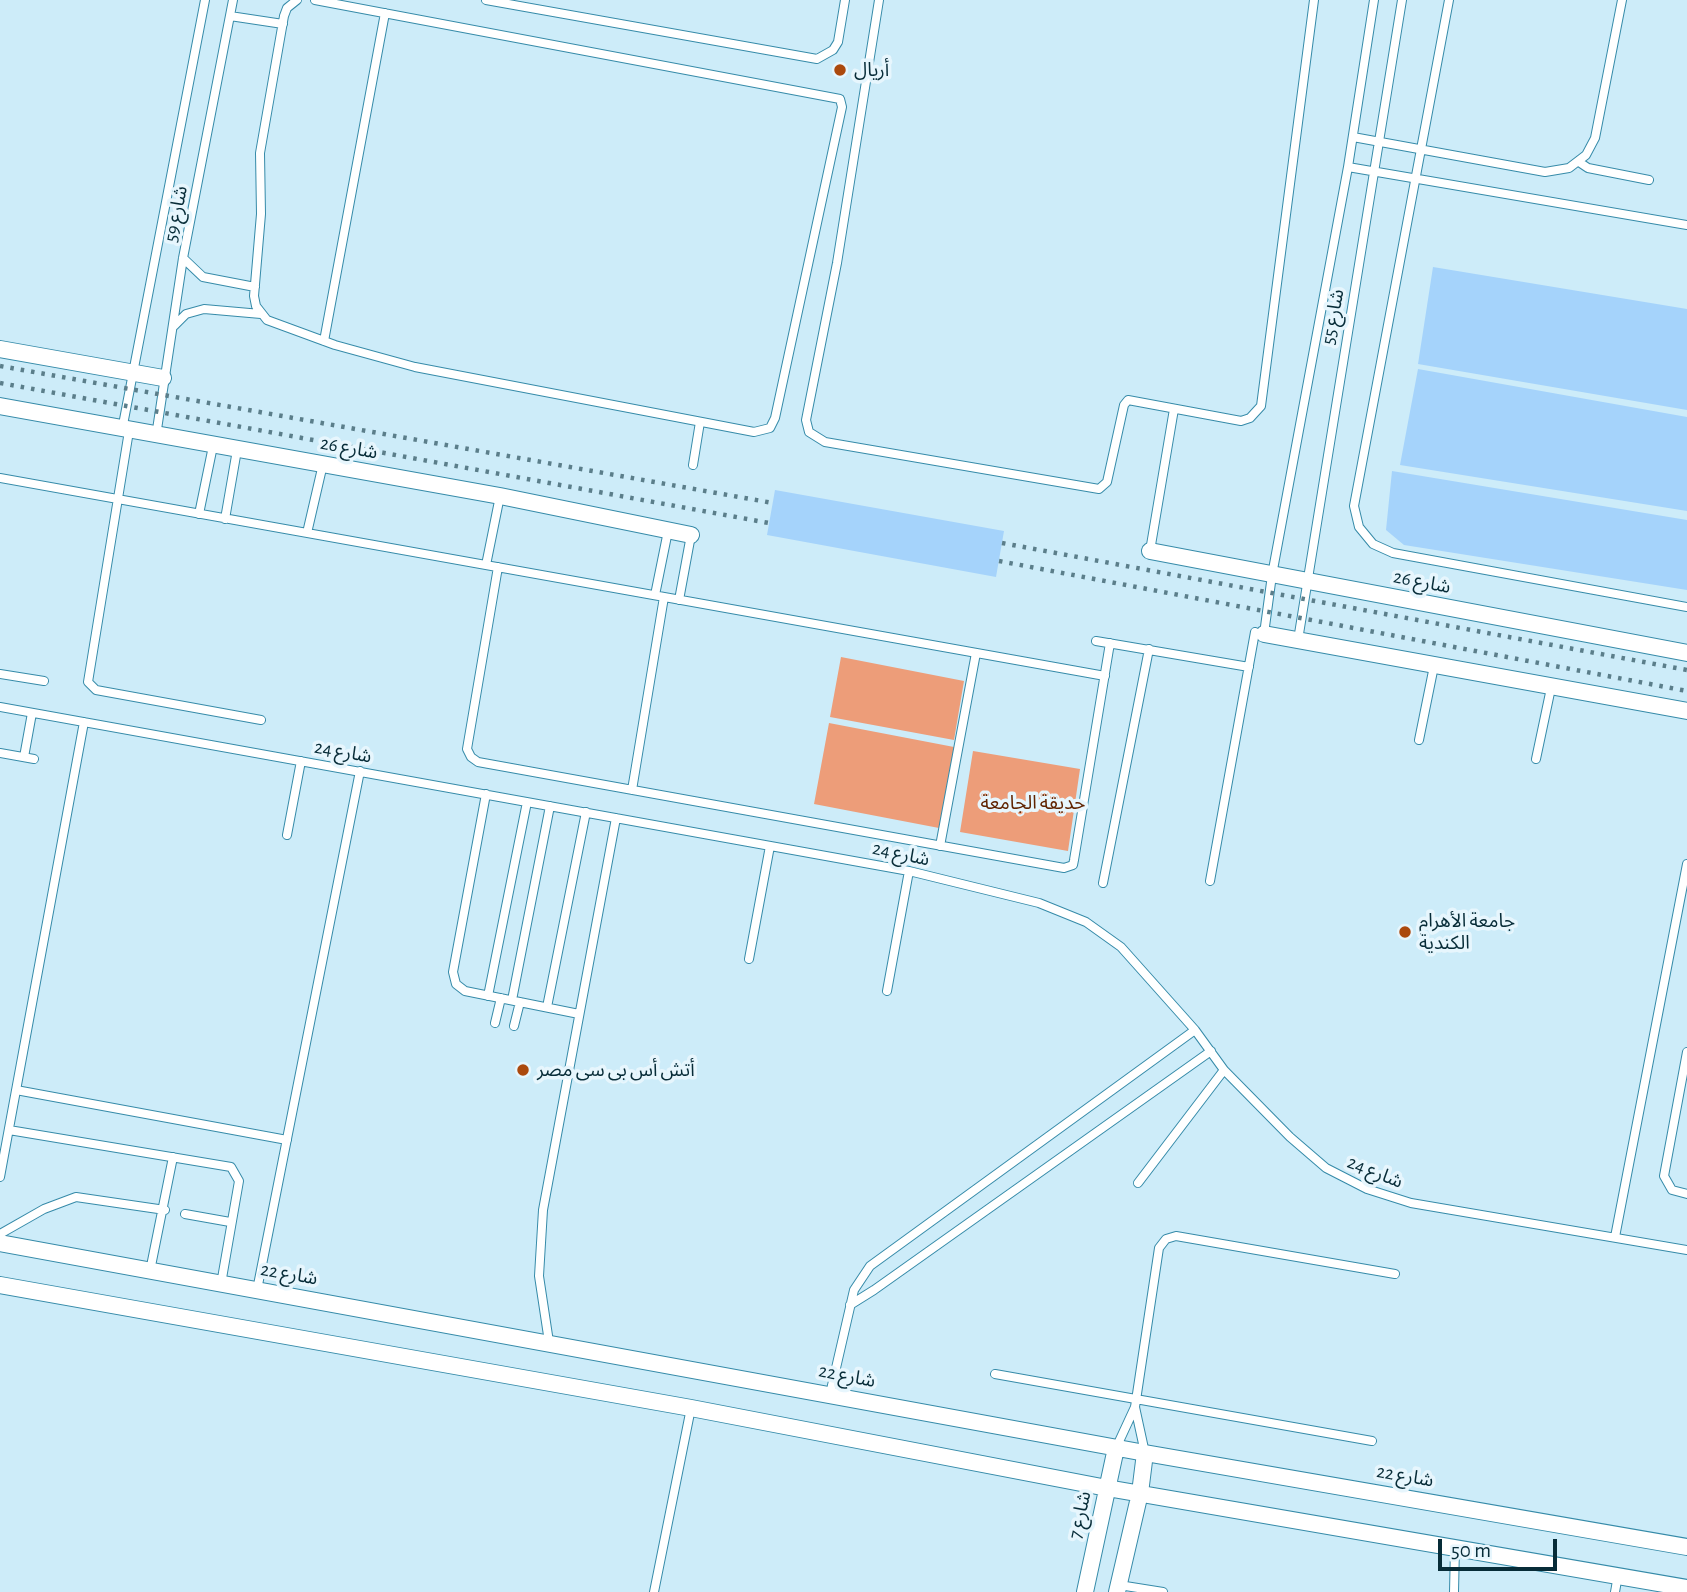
<!DOCTYPE html>
<meta charset="utf-8">
<style>
body{margin:0}
#map{position:relative;width:1687px;height:1592px;overflow:hidden;background:#cdecf9;font-family:"Alegreya Sans",sans-serif}
canvas{display:block}
.scale{position:absolute;left:1438px;top:1539px;width:119px;height:32px;box-sizing:border-box;border:4px solid #072c38;border-top:0;padding-left:9px;font-size:21px;line-height:24px;white-space:nowrap;color:#072c38;-webkit-text-stroke:5px #e7f6fd;paint-order:stroke}
</style>
<div id="map">
<canvas width="1687" height="1592"></canvas>
<div class="scale">50 m</div>
</div>
<script>
const ctx = document.querySelector('canvas').getContext('2d');
ctx.lineJoin = 'round';
function paint(path, color) {
  ctx.fillStyle = color;
  ctx.fill(path, 'evenodd');
}
function shape(rows) {
  const path = new Path2D();
  for (const r of rows) {
    path.moveTo(r[0], r[1]);
    for (let i = 2; i < r.length; i += 2) path.lineTo(r[i], r[i + 1]);
  }
  return path;
}
function stroke(path, color, width, dash) {
  ctx.strokeStyle = color;
  ctx.lineWidth = width;
  ctx.lineCap = dash ? 'butt' : 'round';
  ctx.setLineDash(dash || []);
  ctx.stroke(path);
}
function write(font, color, halo, rows, align = 'center') {
  ctx.font = font + ' "Alegreya Sans","Noto Sans Arabic",sans-serif';
  ctx.lineWidth = 7;
  ctx.setLineDash([]);
  ctx.textBaseline = 'middle';
  ctx.strokeStyle = halo;
  ctx.fillStyle = color;
  for (const [text, x, y, turn = 0] of rows) {
    ctx.save();
    ctx.translate(x, y);
    ctx.rotate((+turn || 0) * Math.PI / 180);
    ctx.textAlign = isNaN(turn) ? turn : align;
    if (halo) ctx.strokeText(text, 0, 0);
    ctx.fillText(text, 0, 0);
    ctx.restore();
  }
}
const green = shape([
 [841,657,964,681,954,740,830,717],
 [829,723,954,747,939,828,814,804],
 [973,751,1080,769,1068,851,960,832]
]);
const building = shape([
 [1433,267,1687,309,1687,410,1418,364],
 [1418,369,1687,417,1687,511,1400,465],
 [1392,471,1687,520,1687,590,1404,545,1386,530],
 [775,490,1004,531,996,577,767,535]
]);
const lane = shape([
 [297,0,287,8,284,16,260,153,261,214,254,296,256,306,267,320,335,345,415,367,754,432,770,428,775,418,842,107,840,99,315,0],
 [486,0,817,59,833,50,838,42,845,0],
 [879,0,837,263,806,420,809,432,825,442,1099,489,1107,482,1124,405,1128,400,1241,421,1250,418,1261,406,1314,0],
 [1449,0,1354,506,1359,527,1373,544,1393,553,1687,607],
 [230,16,283,24],
 [1353,137,1545,172,1569,168,1586,155,1595,138,1622,0],
 [1579,162,1588,168,1649,180],
 [1348,167,1687,225],
 [183,258,203,277,255,287],
 [174,326,186,314,204,309,261,314],
 [324,341,385,13],
 [122,430,205,0],
 [129,431,88,682,96,690,261,720],
 [156,436,183,258,233,0],
 [693,465,700,422],
 [0,478,1105,676],
 [199,514,213,446],
 [225,519,237,450],
 [307,533,323,464],
 [1150,551,1174,409],
 [486,565,500,496],
 [498,567,467,749,471,757,478,762,1064,868,1073,865,1074,860,1110,643],
 [655,595,668,531],
 [679,600,691,535],
 [1264,634,1272,575,1348,167,1374,0],
 [1298,640,1402,0],
 [1096,641,1249,667],
 [0,674,44,681],
 [0,707,909,871,1039,903,1086,922,1121,947,1195,1030,1224,1070,1290,1137,1326,1168,1367,1189,1411,1203,1687,1250],
 [1419,740,1434,666],
 [0,753,34,759],
 [24,757,32,713],
 [1536,759,1551,688],
 [632,790,664,597],
 [486,794,453,972,456,984,465,991,579,1014],
 [287,835,301,761],
 [940,846,976,653],
 [1210,881,1255,632],
 [1103,883,1149,649],
 [749,959,770,846],
 [887,991,909,871],
 [488,996,527,802],
 [512,1000,550,806],
 [547,1007,586,812],
 [495,1023,501,998],
 [514,1026,520,1002],
 [1687,1052,1664,1176,1672,1190,1687,1194],
 [16,1090,287,1140],
 [9,1130,231,1167,239,1181,221,1284],
 [0,1177,84,722],
 [1138,1183,1224,1070],
 [185,1214,230,1222],
 [0,1234,44,1209,76,1197,165,1210],
 [1615,1237,1687,864],
 [150,1271,173,1157],
 [257,1290,360,771],
 [850,1305,874,1290,1211,1051],
 [549,1342,539,1276,543,1210,616,818],
 [995,1374,1372,1441],
 [830,1394,854,1290,870,1266,1195,1030],
 [1135,1407,1145,1453],
 [1116,1448,1135,1407,1159,1248,1166,1239,1176,1236,1395,1274],
 [1119,1585,1163,1592],
 [654,1592,691,1408],
 [1454,1592,1455,1547],
 [1615,1592,1618,1575]
]);
const street = shape([
 [0,349,163,378],
 [0,406,500,496,691,535],
 [1150,551,1687,653],
 [1264,634,1687,711],
 [0,1243,1145,1453,1687,1547],
 [0,1285,691,1408,1107,1488,1687,1588],
 [1085,1592,1116,1448],
 [1117,1592,1140,1493,1145,1453]
]);
const rail = shape([
 [0,366,773,503],
 [0,383,769,523],
 [1002,543,1687,670],
 [999,561,1687,691]
]);
const markers = [
 [840,70,7,"#ab490d"],
 [1405,932,7,"#ab490d"],
 [523,1070,7,"#ab490d"]
];
const poiNames = [
 ["أريال",854,70],
 ["جامعة الأهرام",1419,921],
 ["الكندية",1419,943],
 ["أتش أس بى سى مصر",537,1070]
];
const streetNames = [
 ["شارع 59",176,214,-79],
 ["شارع 55",1333,317,-80],
 ["شارع 26",349,448,10],
 ["شارع 26",1422,582,11],
 ["شارع 24",343,752,10],
 ["شارع 24",901,854,12],
 ["شارع 24",1375,1172,22],
 ["شارع 22",289,1274,10],
 ["شارع 22",847,1376,11],
 ["شارع 22",1405,1476,10],
 ["شارع 7",1080,1515,-78]
];
const parkNames = [
 ["حديقة الجامعة",1033,803]
];
paint(green, '#ed9d79');
paint(building, '#a5d3fb');
stroke(lane, '#368ba9', 10);
stroke(street, '#368ba9', 18);
stroke(lane, '#fff', 8);
stroke(street, '#fff', 16);
stroke(rail, '#5b7e8a', 4.5, [3.5, 7]);
for (const [x, y, r, color] of markers) {
  const dot = new Path2D();
  dot.arc(x, y, r, 0, 2 * Math.PI);
  ctx.fillStyle = color;
  ctx.fill(dot);
  stroke(dot, '#e7f6fd', 2.5);
}
write('19px', '#072c38', '#e7f6fd', poiNames, 'left');
write('19px', '#072c38', '#e7f6fd', streetNames);
write('19px', '#602401', '#e7f6fd', parkNames);
</script>
